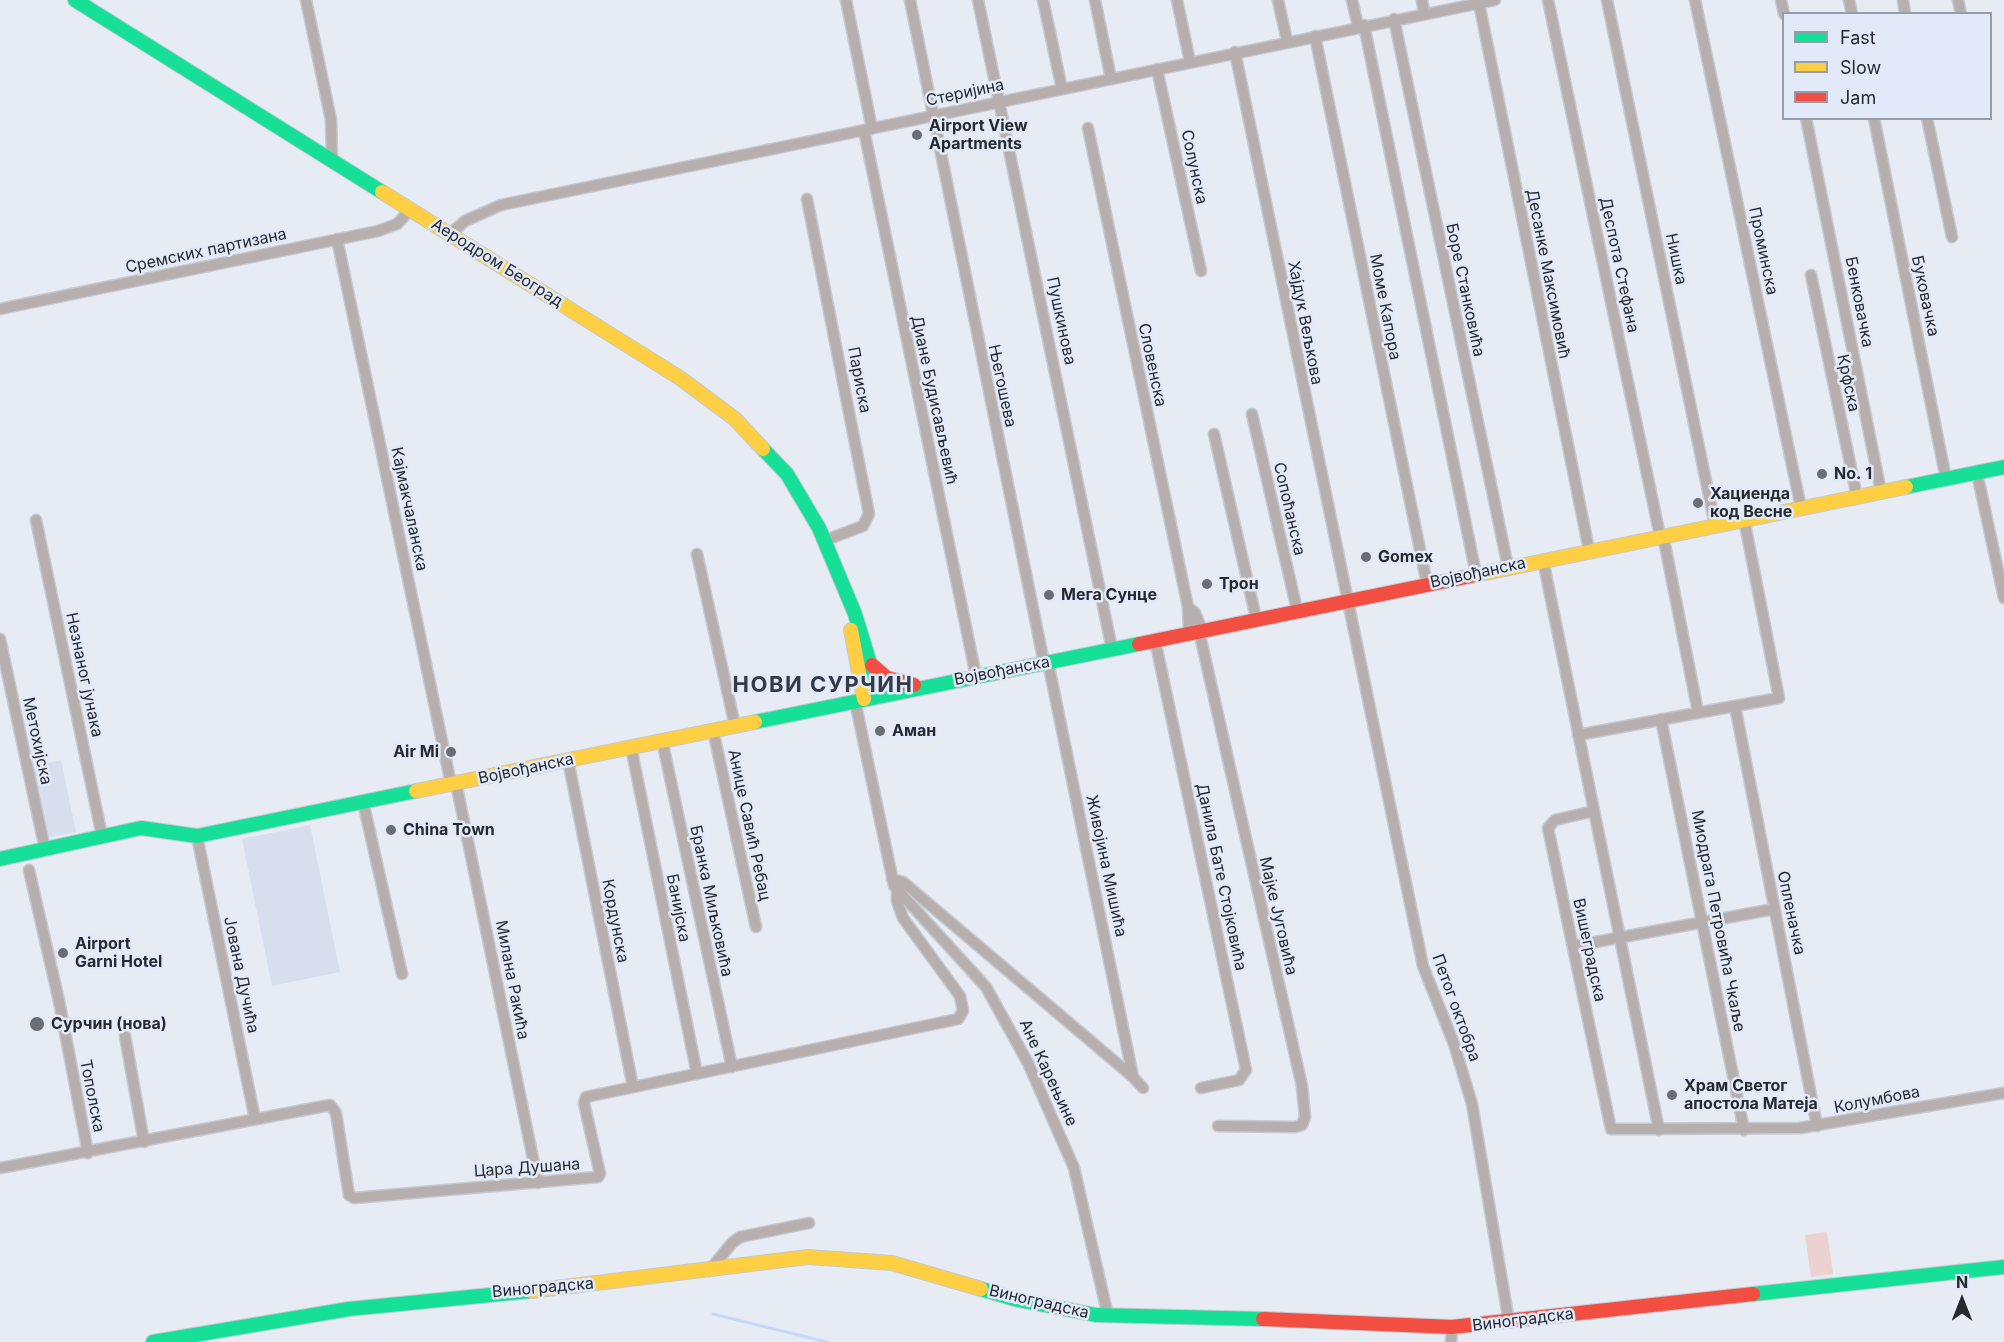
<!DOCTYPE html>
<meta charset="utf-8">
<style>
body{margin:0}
#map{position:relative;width:2004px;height:1342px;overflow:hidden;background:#e7ebf4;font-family:Inter,sans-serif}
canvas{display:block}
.legend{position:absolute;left:1782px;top:12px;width:210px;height:108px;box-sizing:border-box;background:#e2eaf9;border:2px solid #979da8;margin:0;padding:8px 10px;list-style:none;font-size:18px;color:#26292e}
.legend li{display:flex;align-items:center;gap:12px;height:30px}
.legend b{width:30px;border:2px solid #979da8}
.north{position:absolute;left:1932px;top:1270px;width:60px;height:60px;-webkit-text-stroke:4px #e2eaf9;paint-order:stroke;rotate:0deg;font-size:16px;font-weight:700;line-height:24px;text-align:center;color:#26292e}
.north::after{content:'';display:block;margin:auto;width:21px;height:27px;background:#26292e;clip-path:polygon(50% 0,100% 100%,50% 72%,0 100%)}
</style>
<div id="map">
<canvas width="2004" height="1342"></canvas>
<ul class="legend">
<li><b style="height:8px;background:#16e098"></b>Fast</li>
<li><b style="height:8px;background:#ffcf43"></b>Slow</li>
<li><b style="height:8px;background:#f24e42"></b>Jam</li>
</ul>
<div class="north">N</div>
</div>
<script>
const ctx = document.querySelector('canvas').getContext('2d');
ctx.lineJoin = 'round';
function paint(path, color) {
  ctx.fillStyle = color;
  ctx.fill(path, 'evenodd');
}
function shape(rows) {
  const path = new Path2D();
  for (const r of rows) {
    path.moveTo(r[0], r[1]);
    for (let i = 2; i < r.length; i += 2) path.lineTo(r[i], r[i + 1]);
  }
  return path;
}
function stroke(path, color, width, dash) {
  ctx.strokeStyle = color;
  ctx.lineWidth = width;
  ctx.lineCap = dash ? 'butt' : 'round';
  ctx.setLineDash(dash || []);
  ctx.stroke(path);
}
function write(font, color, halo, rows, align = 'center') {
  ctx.font = font + ' Inter,sans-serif';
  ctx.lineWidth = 5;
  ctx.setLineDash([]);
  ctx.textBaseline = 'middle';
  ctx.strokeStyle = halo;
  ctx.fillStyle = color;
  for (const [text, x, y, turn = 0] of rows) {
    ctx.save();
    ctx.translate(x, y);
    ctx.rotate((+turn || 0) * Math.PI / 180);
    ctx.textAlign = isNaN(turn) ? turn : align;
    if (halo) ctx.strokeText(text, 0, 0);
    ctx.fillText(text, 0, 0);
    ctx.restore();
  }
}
const built = shape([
 [61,760,76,832,45,838,30,767],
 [310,825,340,972,272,986,242,839]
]);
const green = shape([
 [1827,1232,1833,1274,1811,1277,1805,1235]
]);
const stream = shape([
 [713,1314,827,1342]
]);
const street = shape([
 [306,0,331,120,332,159],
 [846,0,872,129],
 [910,0,1044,663],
 [978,0,1112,649],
 [1043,0,1062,89],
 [1095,0,1111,79],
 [1177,0,1190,62],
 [1278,0,1287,41],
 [1352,0,1358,26],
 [1422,0,1424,13],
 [1548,0,1660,536],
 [1607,0,1715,525],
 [1695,0,1801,508],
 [1781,0,1784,14],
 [1849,0,1852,14],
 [1903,0,1905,14],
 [1958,0,1961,14],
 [1479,3,1589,550],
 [1394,19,1508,567],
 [1364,25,1476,574],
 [1315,36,1427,584],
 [1235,52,1423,966,1454,1044,1472,1104,1509,1322],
 [1157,69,1201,271],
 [1806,118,1881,492],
 [1874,118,1946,479],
 [1927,118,1952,237],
 [1088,128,1188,607,1189,633],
 [864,130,976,676],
 [807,199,869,514,863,526,826,540],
 [450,234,465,221,501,205,1495,0],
 [337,239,451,784],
 [1811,275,1857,497],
 [0,309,378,231,397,224,411,209],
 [1252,414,1297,610],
 [1214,434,1256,618],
 [1977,473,2004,598],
 [36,520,102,836],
 [1663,535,1698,712],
 [697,554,735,726],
 [1543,560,1659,1130],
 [1188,607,1195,613,1202,630],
 [1199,631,1302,1086,1305,1117,1302,1125,1295,1127,1218,1126],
 [0,639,45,849],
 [1155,640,1246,1070,1239,1080,1201,1088],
 [1048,662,1133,1077,1143,1088],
 [855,701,894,886,986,987,1028,1063,1074,1168,1108,1316],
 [1735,706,1779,698,1744,519],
 [1661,719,1744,1130],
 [713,730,756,927],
 [1578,735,1735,706,1817,1126],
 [662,740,732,1067],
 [631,747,697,1074],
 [568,760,633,1087],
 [456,783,538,1183],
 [363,802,402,974],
 [1594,811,1555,820,1548,828,1611,1129,1800,1128,2004,1093],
 [197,836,255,1119],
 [29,870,59,1001,88,1153],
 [892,879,903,882,1133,1077],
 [1574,946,1774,909],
 [125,1036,144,1142],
 [0,1168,330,1105,336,1113,349,1195,354,1198,598,1177,600,1174,584,1103,586,1097,958,1019,963,1011,960,996,903,918,897,901,897,891],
 [709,1271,732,1243,740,1237,809,1223],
 [1451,1342,1452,1327]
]);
const fast = shape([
 [75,0,382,192],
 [763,449,787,474,819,528,855,614,880,696],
 [1906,487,2004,467],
 [755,722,1139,644],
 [0,859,141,828,197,836,416,791],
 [981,1289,1018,1300,1096,1315,1263,1319],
 [1753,1294,2004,1267],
 [153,1342,349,1309,531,1291]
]);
const slow = shape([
 [382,192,680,378,735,419,763,449],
 [1471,576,1906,487],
 [851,630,864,699],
 [416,791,755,722],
 [531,1291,808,1257,892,1263,981,1289]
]);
const jam = shape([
 [1139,644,1471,576],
 [872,665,887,678,914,685],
 [1263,1319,1452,1327,1753,1294]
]);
const markers = [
 [917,135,6,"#6a6d73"],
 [1822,474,6,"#6a6d73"],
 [1698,503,6,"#6a6d73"],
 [1366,557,6,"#6a6d73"],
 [1207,584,6,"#6a6d73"],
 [1049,595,6,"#6a6d73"],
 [880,731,6,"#6a6d73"],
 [451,752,6,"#6a6d73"],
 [391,830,6,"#6a6d73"],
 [63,953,6,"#6a6d73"],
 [37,1024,8,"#6a6d73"],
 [1672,1095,6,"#6a6d73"]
];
const streetNames = [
 ["Стеријина",965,93,-12],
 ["Солунска",1194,167,78],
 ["Сремских партизана",206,251,-12],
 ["Проминска",1763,251,78],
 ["Нишка",1676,259,78],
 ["Аеродром Београд",497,263,32],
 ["Деспота Стефана",1619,265,78],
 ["Десанке Максимовић",1548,274,79],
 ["Боре Станковића",1465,290,78],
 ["Буковачка",1925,296,78],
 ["Бенковачка",1859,302,79],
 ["Моме Капора",1385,307,79],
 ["Пушкинова",1061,321,78],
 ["Хајдук Вељкова",1305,323,79],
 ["Словенска",1152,365,78],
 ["Париска",859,380,79],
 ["Крфска",1848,383,78],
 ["Његошева",1002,386,78],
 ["Диане Будисављевић",934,400,78],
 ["Кајмакчаланска",409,509,78],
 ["Сопоћанска",1289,509,77],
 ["Војвођанска",1478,573,-12],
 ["Војвођанска",1002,671,-11],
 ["Незнаног јунака",84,675,78],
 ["Метохијска",37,741,78],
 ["Војвођанска",526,769,-12],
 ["Анице Савић Ребац",749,825,78],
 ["Живојина Мишића",1106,866,78],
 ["Данила Бате Стојковића",1221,877,78],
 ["Бранка Миљковића",711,901,78],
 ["Банијска",678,908,79],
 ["Опленачка",1791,913,78],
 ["Мајке Југовића",1278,916,77],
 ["Кордунска",615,921,79],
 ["Миодрага Петровића Чкаље",1718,921,79],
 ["Вишеградска",1589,950,78],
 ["Јована Дучића",241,975,78],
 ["Милана Ракића",512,980,79],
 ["Петог октобра",1456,1008,70],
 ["Ане Карењине",1048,1073,65],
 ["Тополска",92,1096,79],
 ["Колумбова",1877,1100,-11],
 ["Цара Душана",527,1168,-4],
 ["Виноградска",543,1288,-5],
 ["Виноградска",1039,1302,13],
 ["Виноградска",1523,1320,-7]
];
const poiNames = [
 ["Airport View",929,126],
 ["Apartments",929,144],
 ["No. 1",1834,474],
 ["Хациенда",1710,494],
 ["код Весне",1710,512],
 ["Gomex",1378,557],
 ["Трон",1219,584],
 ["Мега Сунце",1061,595],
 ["Аман",892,731],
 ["Air Mi",439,752,"right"],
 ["China Town",403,830],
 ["Airport",75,944],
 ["Garni Hotel",75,962],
 ["Сурчин (нова)",51,1024],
 ["Храм Светог",1684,1086],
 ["апостола Матеја",1684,1104]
];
const districtNames = [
 ["НОВИ СУРЧИН",823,685]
];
paint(built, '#d7dfee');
paint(green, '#ebd1cf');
stroke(stream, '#c6d8fa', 3);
stroke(street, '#c5c9d0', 13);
stroke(fast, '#c5c9d0', 16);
stroke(slow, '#c5c9d0', 16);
stroke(jam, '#c5c9d0', 16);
stroke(street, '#b7afae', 10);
stroke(fast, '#16e098', 14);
stroke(slow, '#ffcf43', 14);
stroke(jam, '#f24e42', 14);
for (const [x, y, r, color] of markers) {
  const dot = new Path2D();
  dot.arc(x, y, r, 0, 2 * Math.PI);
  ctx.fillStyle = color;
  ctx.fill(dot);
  stroke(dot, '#e2eaf9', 2);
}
write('16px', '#26292e', '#e2eaf9', streetNames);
write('bold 16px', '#26292e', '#e2eaf9', poiNames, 'left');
ctx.letterSpacing = '1.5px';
write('bold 22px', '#353b46', '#e2eaf9', districtNames);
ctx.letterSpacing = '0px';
</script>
